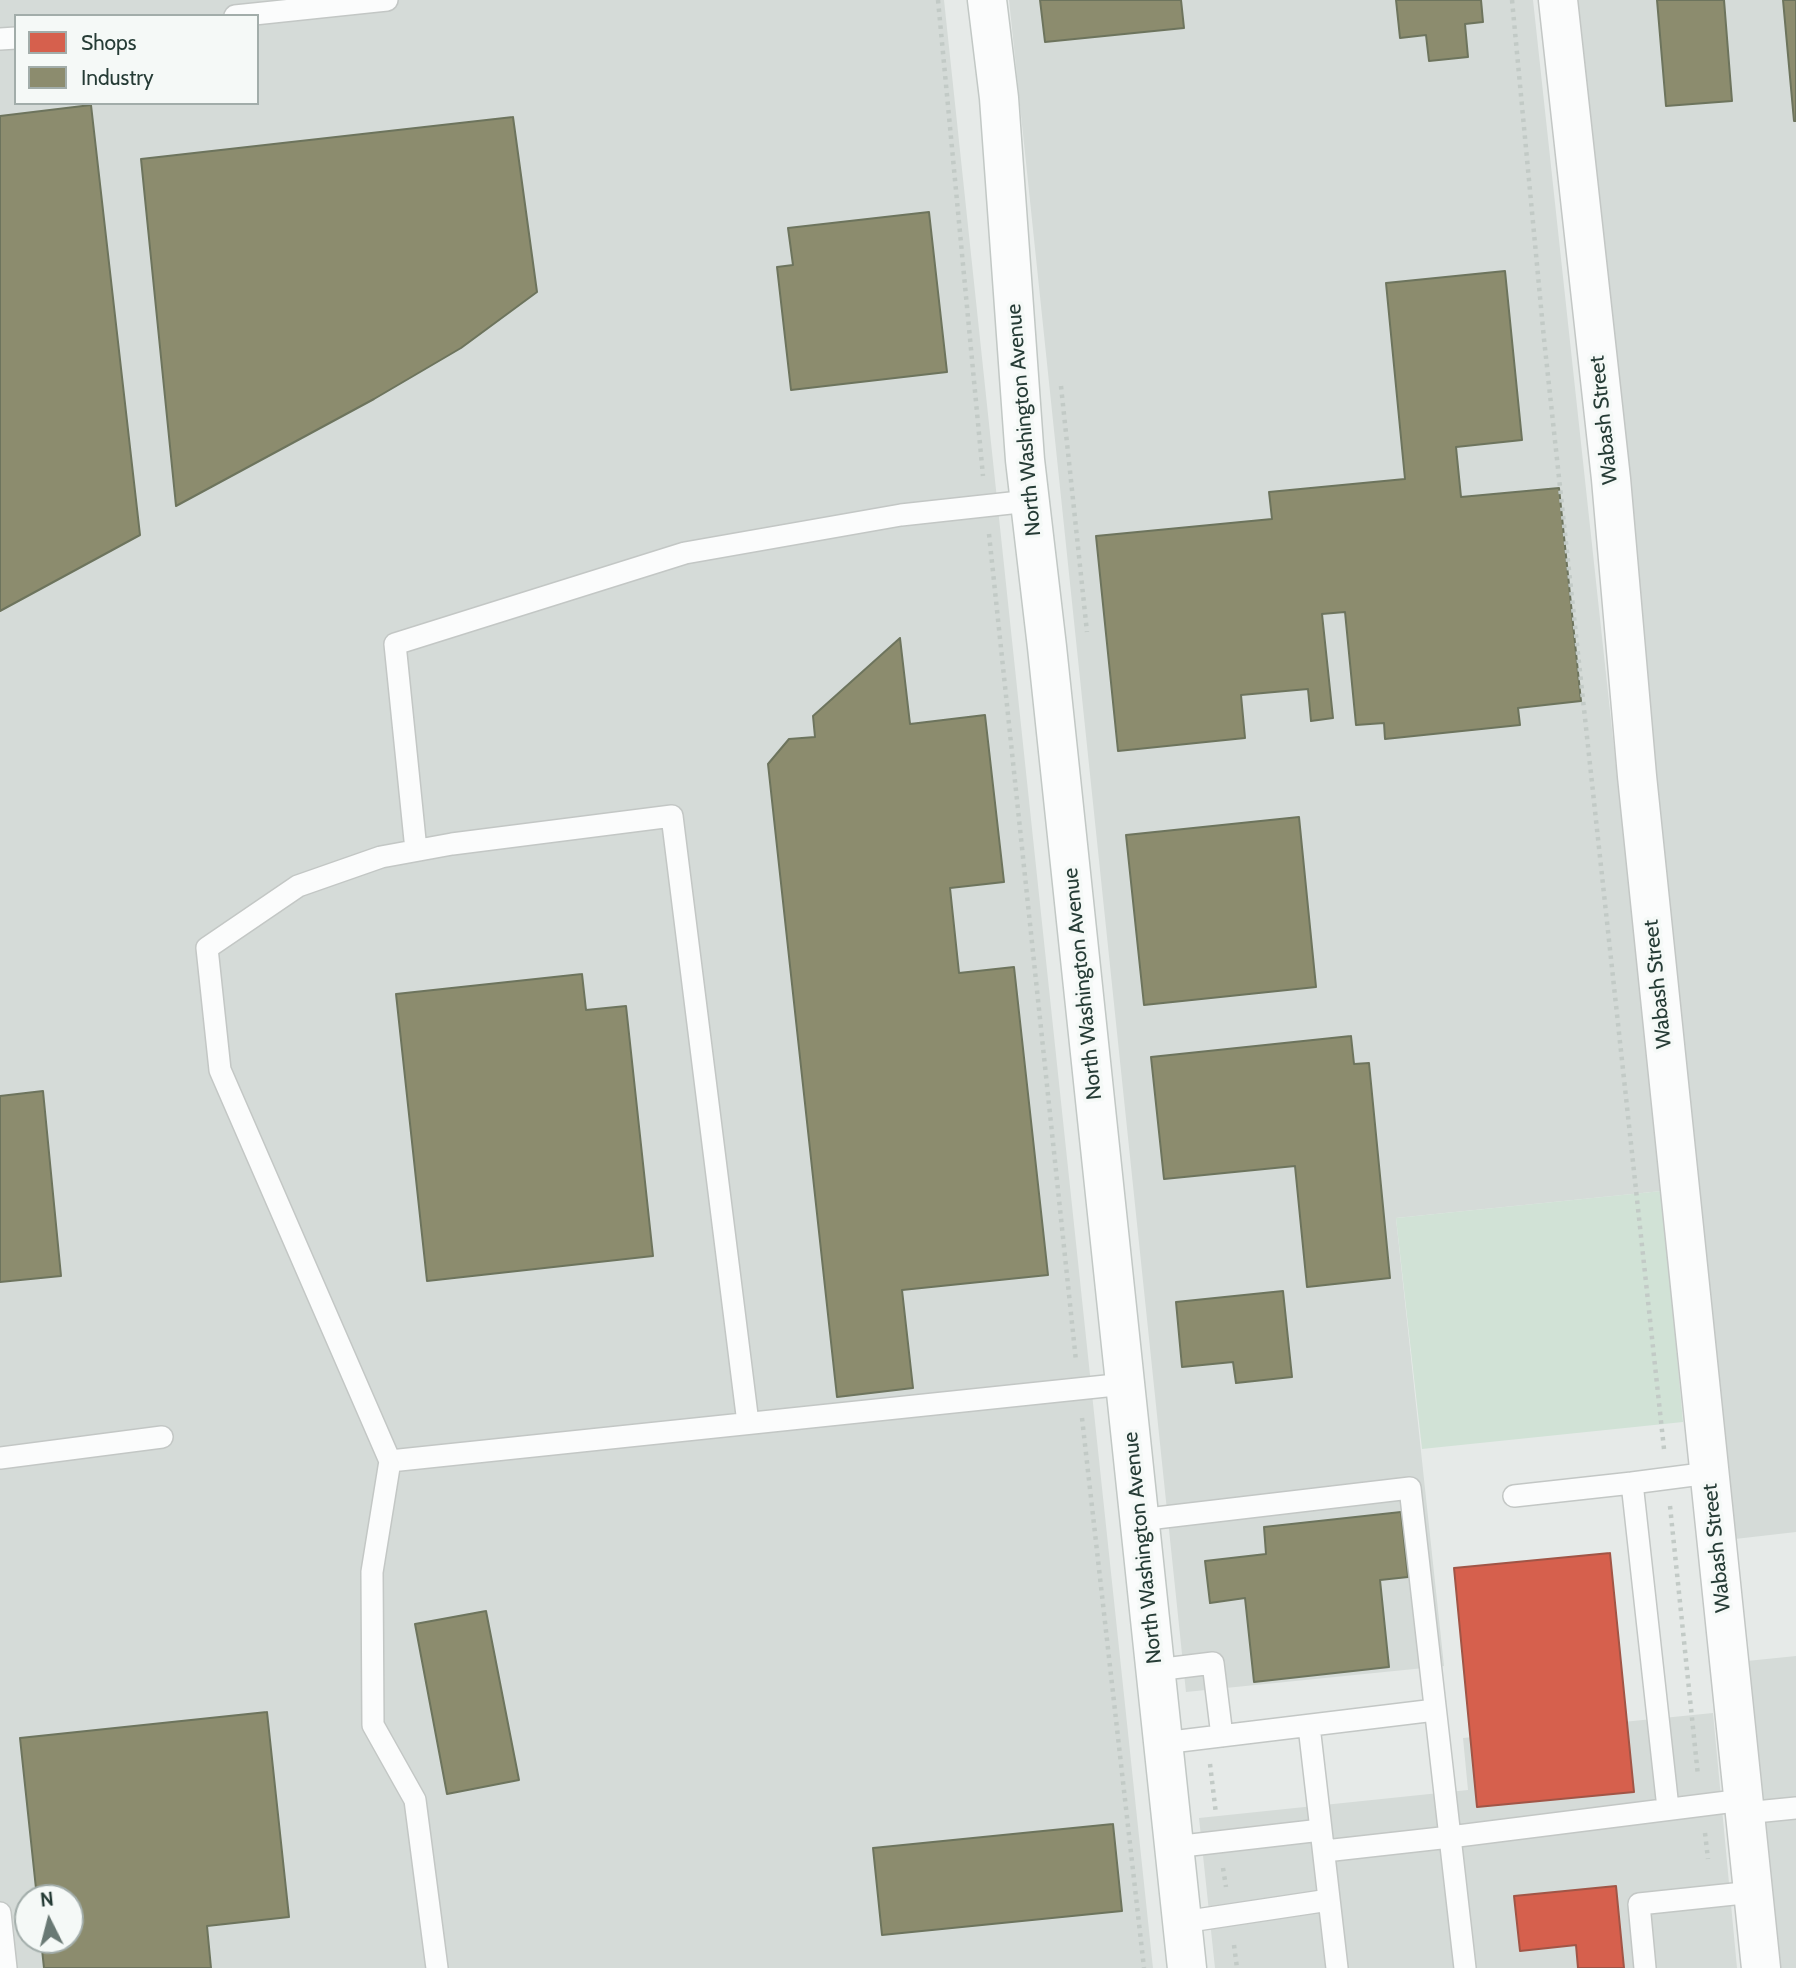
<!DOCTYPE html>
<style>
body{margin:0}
#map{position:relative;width:1796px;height:1968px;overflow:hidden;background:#e6eae8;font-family:Cabin,sans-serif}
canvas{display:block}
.legend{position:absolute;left:14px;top:14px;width:245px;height:91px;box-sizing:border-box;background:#f5f9f7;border:2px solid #a2adaa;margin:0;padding:9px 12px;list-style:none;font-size:21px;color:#263c36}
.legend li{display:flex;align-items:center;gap:14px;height:35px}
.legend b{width:35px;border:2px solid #a2adaa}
.north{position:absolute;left:14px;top:1884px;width:70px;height:70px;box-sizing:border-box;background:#f5f9f7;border:2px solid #a2adaa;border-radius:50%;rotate:354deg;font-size:19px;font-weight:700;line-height:28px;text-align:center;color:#263c36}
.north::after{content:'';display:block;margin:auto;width:24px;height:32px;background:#697974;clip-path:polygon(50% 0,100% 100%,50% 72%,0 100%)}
</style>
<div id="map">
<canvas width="1796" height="1968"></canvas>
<ul class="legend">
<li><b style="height:19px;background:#d6604d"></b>Shops</li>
<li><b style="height:19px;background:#8c8c6e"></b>Industry</li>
</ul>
<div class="north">N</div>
</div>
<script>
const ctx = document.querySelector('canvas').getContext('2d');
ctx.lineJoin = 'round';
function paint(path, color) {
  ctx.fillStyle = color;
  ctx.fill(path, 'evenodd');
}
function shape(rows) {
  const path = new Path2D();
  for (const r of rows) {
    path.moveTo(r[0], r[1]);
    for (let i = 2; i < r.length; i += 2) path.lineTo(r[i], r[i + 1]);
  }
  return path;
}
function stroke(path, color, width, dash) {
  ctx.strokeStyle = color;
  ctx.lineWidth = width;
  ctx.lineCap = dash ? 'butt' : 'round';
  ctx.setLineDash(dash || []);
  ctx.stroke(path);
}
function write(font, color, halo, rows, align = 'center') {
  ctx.font = font + ' Cabin,sans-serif';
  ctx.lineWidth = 7;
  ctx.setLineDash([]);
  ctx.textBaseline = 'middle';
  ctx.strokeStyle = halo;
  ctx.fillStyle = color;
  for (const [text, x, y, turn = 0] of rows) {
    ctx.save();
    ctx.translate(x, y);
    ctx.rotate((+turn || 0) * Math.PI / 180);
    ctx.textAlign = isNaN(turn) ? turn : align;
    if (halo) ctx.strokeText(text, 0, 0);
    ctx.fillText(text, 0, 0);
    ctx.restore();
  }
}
const built = shape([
 [0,0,944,0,1153,1968,0,1968],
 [16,16,257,16,257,103,16,103],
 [28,1898,70,1898,70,1940,28,1940],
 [1009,0,1533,0,1662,1191,1396,1218,1444,1666,1186,1692],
 [1577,0,1796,0,1796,1532,1735,1539],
 [1796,1656,1796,1968,1781,1968,1779,1965,1747,1661],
 [1713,1713,1737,1968,1215,1968,1199,1818,1468,1790,1463,1738]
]);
const green = shape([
 [1662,1191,1683,1422,1422,1449,1396,1218]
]);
const shops = shape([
 [1610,1553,1634,1792,1477,1807,1454,1568,1610,1553],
 [1616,1886,1624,1968,1578,1968,1576,1945,1520,1951,1514,1896,1616,1886]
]);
const industry = shape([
 [1040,0,1181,0,1184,28,1045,42,1040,0],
 [1396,0,1481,0,1483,22,1465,24,1468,57,1429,61,1426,35,1400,38,1396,0],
 [1657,0,1724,0,1732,101,1666,106,1657,0],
 [1783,0,1796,0,1796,121,1794,121,1783,0],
 [91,105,140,535,0,611,0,116,91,105],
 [513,117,537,292,461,348,374,399,176,506,141,159,513,117],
 [929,212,947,372,791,390,777,267,793,265,788,228,929,212],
 [1505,271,1522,440,1456,447,1461,497,1559,488,1581,701,1518,708,1520,725,1385,739,1384,723,1356,725,1345,612,1322,614,1333,718,1311,721,1308,689,1241,695,1245,738,1118,751,1096,536,1272,519,1269,492,1405,479,1386,283,1505,271],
 [900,638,910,724,985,715,1004,882,950,888,959,973,1014,967,1048,1275,902,1290,913,1388,837,1397,768,764,789,739,815,737,813,716,900,638],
 [1299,817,1316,987,1144,1005,1126,835,1299,817],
 [582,974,586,1010,626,1006,653,1256,427,1281,396,994,582,974],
 [1351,1036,1354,1064,1369,1063,1390,1278,1307,1287,1295,1166,1164,1179,1151,1057,1351,1036],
 [43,1091,61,1276,0,1282,0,1096,43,1091],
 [1283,1291,1292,1377,1236,1383,1233,1362,1182,1367,1176,1302,1283,1291],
 [1401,1512,1408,1577,1380,1580,1389,1667,1254,1682,1245,1598,1210,1603,1205,1561,1266,1554,1264,1527,1401,1512],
 [486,1611,519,1780,447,1794,415,1624,486,1611],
 [267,1712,289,1917,207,1926,211,1968,44,1968,41,1940,70,1940,70,1898,37,1898,20,1738,267,1712],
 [1113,1824,1122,1911,882,1935,873,1848,1113,1824]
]);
const path = shape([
 [938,0,983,476],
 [1512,0,1544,339,1664,1449],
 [1061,386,1087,632],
 [989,534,1076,1361],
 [1082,1418,1144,1968],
 [1670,1506,1698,1776],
 [1210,1764,1216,1814],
 [1705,1833,1708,1859],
 [1223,1868,1226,1887],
 [1234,1945,1237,1968]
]);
const lane = shape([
 [235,16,387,0],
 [0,39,16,38],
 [416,850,395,644,685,553,901,515,1029,501],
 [0,1458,162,1437],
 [390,1461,220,1070,207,948,298,886,381,857,452,844,672,816,748,1423],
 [1514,1496,1632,1483],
 [1139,1520,1410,1488,1465,1968],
 [1156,1670,1213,1663,1222,1736],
 [1309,1726,1337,1968],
 [1163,1743,1435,1710],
 [1668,1808,1632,1483,1709,1473],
 [1745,1813,1796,1808],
 [1174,1847,1321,1830],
 [1325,1851,1450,1837,1743,1800],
 [0,1913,6,1968],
 [1183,1922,1329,1900],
 [437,1968,415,1800,373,1725,372,1572,390,1461,1125,1384],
 [1645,1968,1639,1904,1753,1892]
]);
const street = shape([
 [1558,0,1611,479,1637,776,1761,1968]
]);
const secondary = shape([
 [987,0,999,98,1025,460,1047,647,1187,1968]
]);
const streetNames = [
 ["North Washington Avenue",1024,420,-95],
 ["Wabash Street",1604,420,-96],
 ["North Washington Avenue",1083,984,-96],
 ["Wabash Street",1658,984,-96],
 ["North Washington Avenue",1143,1548,-96],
 ["Wabash Street",1717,1548,-96]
];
paint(built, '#d5dbd8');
paint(green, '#d1e2d6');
paint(shops, '#d6604d');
stroke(shops, '#a15546', 2);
paint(industry, '#8c8c6e');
stroke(industry, '#6d745d', 2);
stroke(lane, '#c3c7c5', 24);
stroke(street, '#c3c7c5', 41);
stroke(secondary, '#c2c8c5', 41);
stroke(path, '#c2cac6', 4.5, [3.5, 5]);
stroke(lane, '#fbfcfc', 21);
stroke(street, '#fbfcfc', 38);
stroke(secondary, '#fbfcfc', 38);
write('21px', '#263c36', '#f5f9f7', streetNames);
</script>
